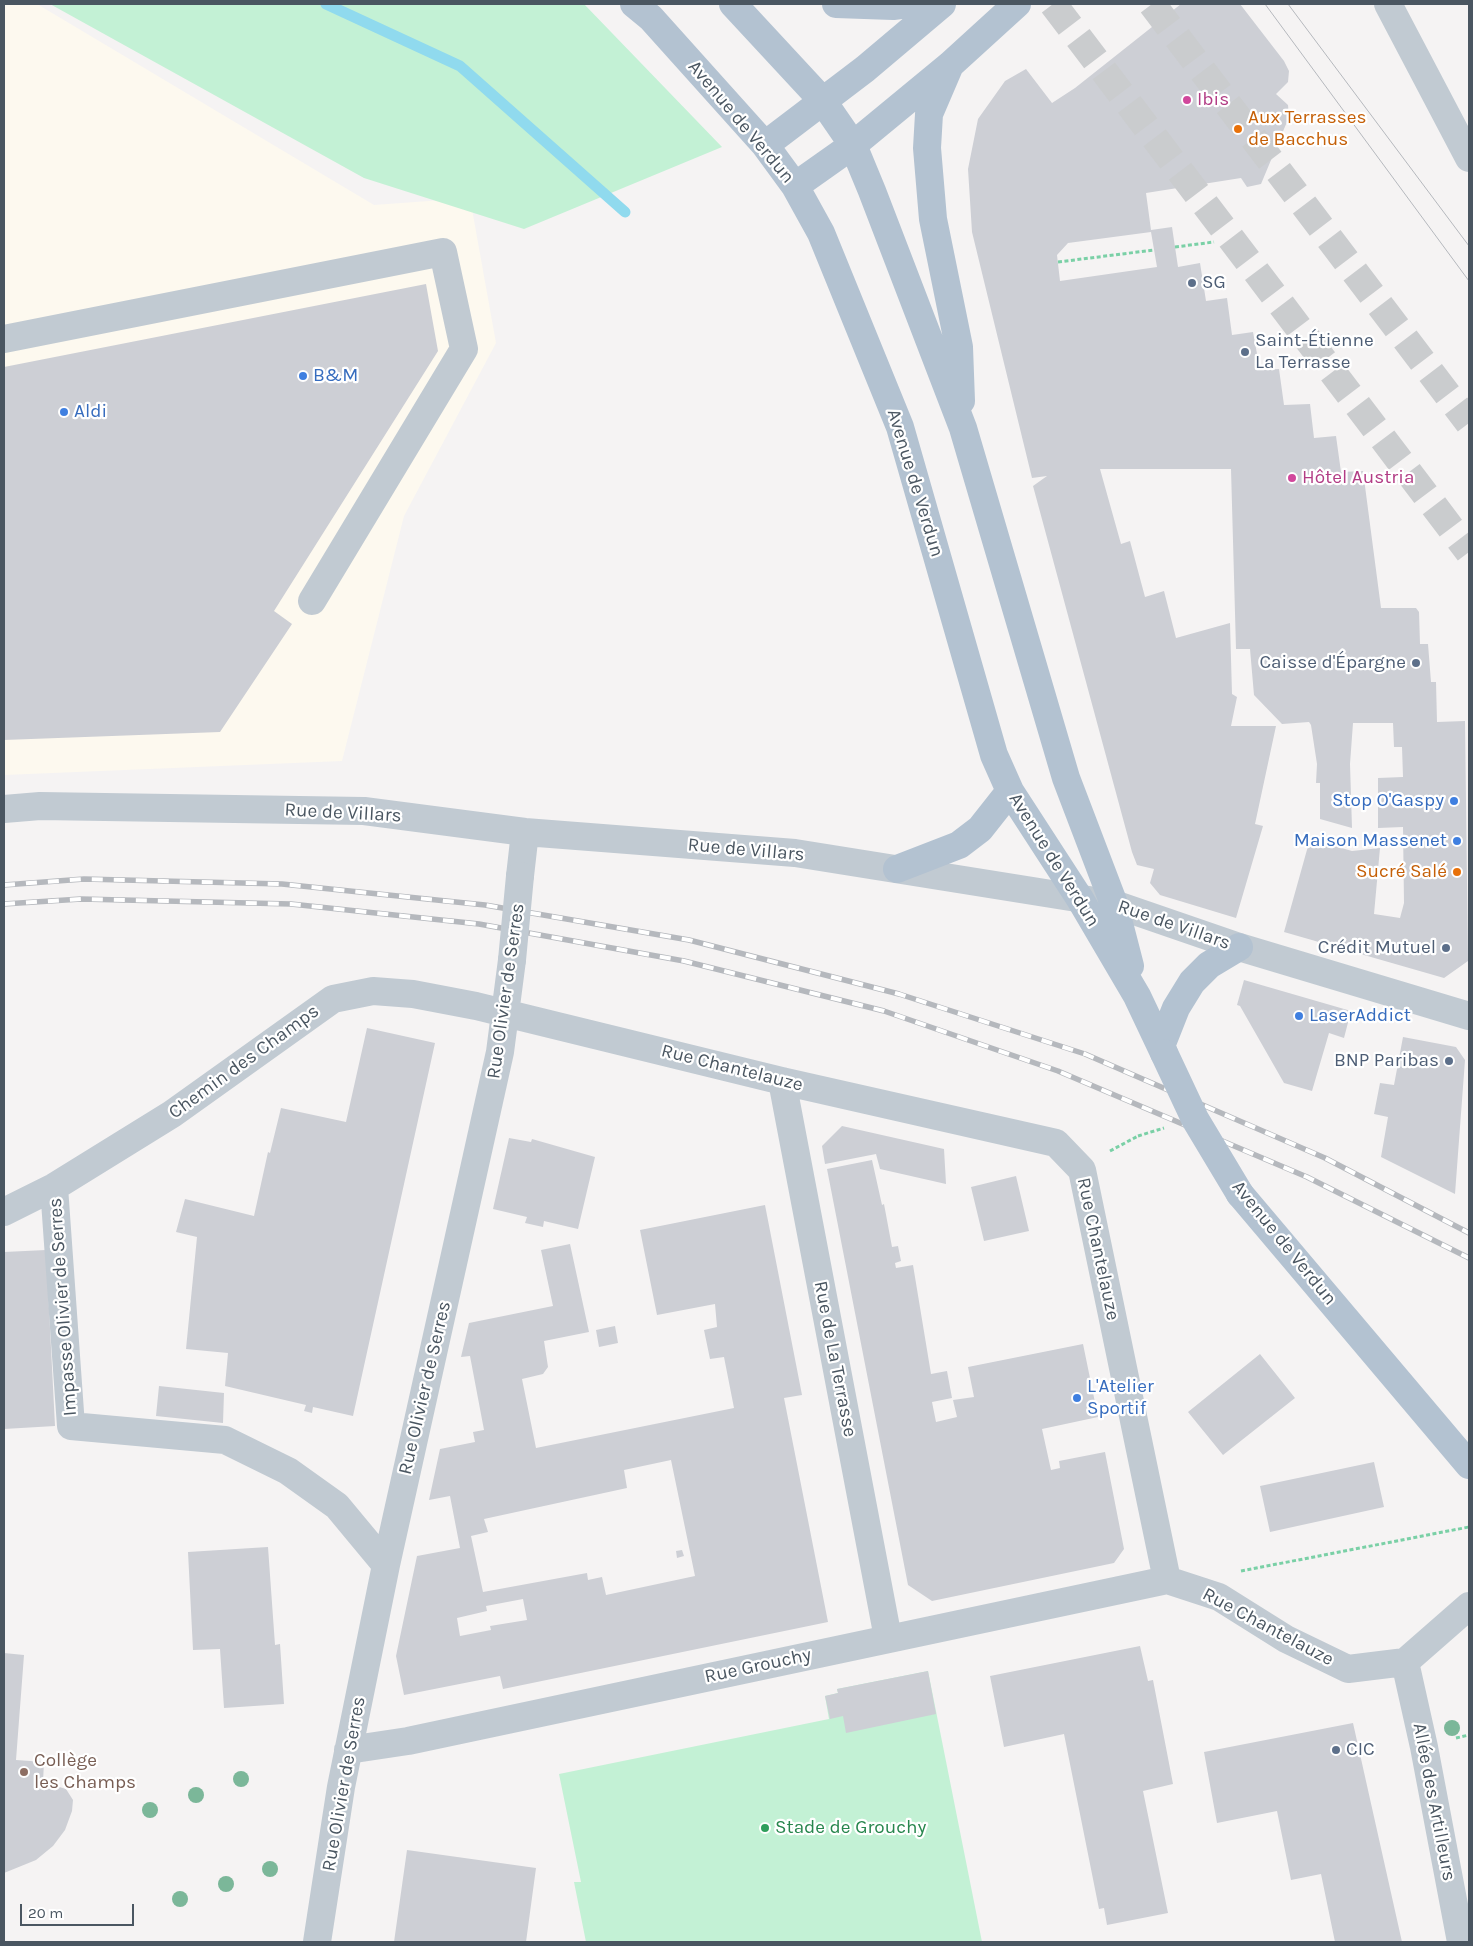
<!DOCTYPE html>
<meta charset="utf-8">
<style>
body{margin:0}
#map{position:relative;width:1473px;height:1946px;overflow:hidden;background:#f5f3f3;font-family:Karla,sans-serif}
canvas{display:block}
.frame{position:absolute;inset:0;border:5px solid #4a5661;pointer-events:none}
.scale{position:absolute;left:20px;top:1904px;width:114px;height:22px;box-sizing:border-box;border:2px solid #4a5661;border-top:0;padding-left:6px;font-size:15px;line-height:18px;white-space:nowrap;color:#4a5661;-webkit-text-stroke:4px #fff;paint-order:stroke}
</style>
<div id="map">
<canvas width="1473" height="1946"></canvas>
<div class="frame"></div>
<div class="scale">20 m</div>
</div>
<script>
const ctx = document.querySelector('canvas').getContext('2d');
ctx.lineJoin = 'round';
function paint(path, color) {
  ctx.fillStyle = color;
  ctx.fill(path, 'evenodd');
}
function shape(rows) {
  const path = new Path2D();
  for (const r of rows) {
    path.moveTo(r[0], r[1]);
    for (let i = 2; i < r.length; i += 2) path.lineTo(r[i], r[i + 1]);
  }
  return path;
}
function stroke(path, color, width, dash) {
  ctx.strokeStyle = color;
  ctx.lineWidth = width;
  ctx.lineCap = dash ? 'butt' : 'round';
  ctx.setLineDash(dash || []);
  ctx.stroke(path);
}
function write(font, color, halo, rows, align = 'center') {
  ctx.font = font + ' Karla,sans-serif';
  ctx.lineWidth = 4.5;
  ctx.setLineDash([]);
  ctx.textBaseline = 'middle';
  ctx.strokeStyle = halo;
  ctx.fillStyle = color;
  for (const [text, x, y, turn = 0] of rows) {
    ctx.save();
    ctx.translate(x, y);
    ctx.rotate((+turn || 0) * Math.PI / 180);
    ctx.textAlign = isNaN(turn) ? turn : align;
    if (halo) ctx.strokeText(text, 0, 0);
    ctx.fillText(text, 0, 0);
    ctx.restore();
  }
}
const commercial = shape([
 [4,4,37,4,374,205,470,198,496,343,404,516,342,761,4,775]
]);
const green = shape([
 [50,4,584,4,722,147,524,229,364,178],
 [928,1671,982,1942,586,1942,574,1882,581,1882,559,1774,829,1719,825,1696,838,1693,837,1689]
]);
const stream = shape([
 [326,4,460,66,625,212]
]);
const building = shape([
 [1181,4,1240,4,1284,61,1289,71,1288,82,1276,94,1288,105,1289,117,1261,184,1247,187,1241,178,1146,193,1151,230,1172,227,1178,267,1200,263,1206,301,1227,298,1232,335,1253,332,1260,370,1279,369,1284,405,1310,404,1314,438,1336,436,1341,472,1363,471,1381,608,1416,608,1419,612,1420,644,1428,644,1431,682,1436,682,1437,722,1465,721,1468,961,1444,978,1284,932,1310,839,1352,851,1380,848,1374,914,1400,918,1404,903,1403,827,1378,828,1378,778,1403,777,1402,747,1394,747,1393,723,1353,723,1350,764,1352,828,1320,819,1320,783,1316,783,1317,764,1311,725,1309,722,1282,724,1254,695,1250,649,1236,649,1231,469,1100,469,1121,544,1130,541,1145,597,1164,591,1176,638,1230,623,1232,694,1237,697,1231,726,1276,726,1255,824,1263,826,1236,918,1160,895,1150,883,1154,869,1137,865,1132,852,1033,486,1047,476,1032,478,972,232,968,169,978,119,1005,81,1026,69,1052,103,1075,88],
 [1151,232,1157,267,1060,281,1057,255,1068,243],
 [426,284,438,351,274,611,292,624,220,732,4,740,4,367],
 [1244,980,1351,1011,1344,1038,1329,1033,1312,1091,1284,1083,1240,1006,1237,1005],
 [367,1028,435,1043,353,1416,313,1407,312,1413,304,1411,306,1405,225,1386,228,1353,186,1349,197,1237,176,1232,185,1199,254,1216,268,1152,270,1153,281,1108,346,1122],
 [1403,1037,1456,1047,1465,1060,1455,1194,1381,1157,1388,1117,1374,1114,1380,1083,1394,1085],
 [842,1126,944,1149,946,1184,880,1169,876,1154,825,1164,822,1146],
 [509,1138,531,1142,532,1139,595,1157,578,1229,544,1221,543,1227,525,1223,527,1217,493,1209],
 [872,1160,882,1205,884,1204,892,1247,898,1246,901,1261,895,1263,896,1268,913,1265,931,1374,947,1371,952,1398,932,1402,936,1422,957,1417,953,1400,974,1397,968,1367,1083,1344,1098,1417,1042,1429,1051,1470,1060,1468,1059,1461,1105,1452,1124,1549,1114,1563,932,1601,908,1585,827,1169],
 [1016,1176,1029,1231,984,1241,971,1187],
 [765,1205,802,1395,784,1398,828,1622,503,1689,500,1676,404,1695,396,1656,417,1556,460,1548,450,1496,429,1500,440,1449,475,1442,473,1432,484,1430,470,1356,461,1357,469,1323,553,1306,541,1250,570,1244,589,1332,544,1341,548,1367,543,1374,522,1379,536,1448,734,1408,724,1357,710,1359,704,1330,717,1327,715,1304,657,1315,640,1230],
 [671,1460,695,1576,606,1595,602,1577,588,1580,587,1573,483,1592,471,1536,488,1532,484,1519,627,1488,624,1470],
 [523,1599,527,1620,490,1626,491,1630,460,1636,457,1618,487,1611,486,1606],
 [46,1250,55,1426,4,1429,4,1252],
 [615,1326,618,1343,599,1347,596,1330],
 [1260,1354,1295,1398,1223,1455,1188,1412],
 [159,1386,224,1393,223,1423,156,1416],
 [1374,1462,1384,1507,1270,1532,1260,1486],
 [268,1547,275,1645,280,1644,284,1704,224,1708,220,1649,193,1650,188,1552],
 [682,1550,684,1556,677,1558,676,1551],
 [1140,1646,1148,1681,1153,1680,1173,1784,1143,1791,1168,1913,1107,1925,1104,1908,1099,1909,1064,1734,1004,1747,990,1676],
 [4,1653,24,1655,16,1760,44,1762,43,1782,66,1789,73,1800,72,1811,65,1830,53,1846,36,1860,4,1873],
 [928,1671,936,1714,846,1733,843,1716,830,1719,825,1696,838,1693,837,1689],
 [1353,1723,1402,1942,1335,1942,1321,1874,1291,1880,1277,1811,1217,1823,1204,1752],
 [407,1850,536,1868,526,1942,394,1942]
]);
const highwayTunnel = shape([
 [1053,4,1469,552],
 [1152,4,1469,423]
]);
const path = shape([
 [1175,247,1214,242],
 [1058,262,1154,250],
 [1110,1151,1138,1136],
 [1241,1571,1469,1527],
 [1456,1738,1469,1735]
]);
const minor = shape([
 [1388,4,1469,158],
 [4,339,443,252,464,349,312,601],
 [4,809,40,806,364,811,525,832,795,853,1114,904,1239,947,1469,1016],
 [520,876,525,832],
 [782,1081,888,1638],
 [54,1187,71,1426,225,1440,288,1471,337,1506,386,1565],
 [4,1212,54,1187,172,1114,333,999,373,991,413,994,476,1006,782,1081,1056,1143,1082,1170,1167,1580,1219,1597,1286,1639,1348,1669,1405,1662,1469,1606],
 [1405,1662,1424,1747,1461,1942],
 [348,1750,408,1741,1167,1580],
 [317,1942,341,1787,386,1565,500,1052,512,960]
]);
const major = shape([
 [634,4,651,18,765,145,795,186,821,233,900,427,994,755,1010,791,1080,899,1137,996,1164,1053],
 [733,4,822,100,853,145,872,191,963,428,1066,778,1114,904,1130,966],
 [836,4,893,6,908,4],
 [950,65,929,114,927,148,933,219,959,347,961,401],
 [765,145,865,69,942,4],
 [795,186,853,145,950,65,1017,4],
 [897,869,959,845,980,829,1010,791],
 [1161,1046,1176,1008,1192,982,1209,965,1239,947],
 [1240,1194,1469,1465]
]);
const tram = shape([
 [1265,4,1469,281],
 [1288,4,1469,246]
]);
const rail = shape([
 [4,885,84,879,282,884,485,905,689,940,899,994,1085,1054,1325,1158,1469,1233],
 [4,904,81,899,291,904,479,924,684,961,884,1011,1058,1071,1307,1177,1469,1258]
]);
const pathBridge = shape([
 [1138,1136,1164,1128]
]);
const minorBridge = shape([
 [512,960,520,876]
]);
const majorBridge = shape([
 [1164,1053,1195,1119,1240,1194]
]);
const trees = [
 [1452,1728],
 [241,1779],
 [196,1795],
 [150,1810],
 [270,1869],
 [226,1884],
 [180,1899]
];
const markers = [
 [1187,100,5,"#d1479c"],
 [1238,129,5,"#e8710a"],
 [1192,283,5,"#5c6f8a"],
 [1245,352,5,"#5c6f8a"],
 [303,376,5,"#3f7fe0"],
 [64,412,5,"#3f7fe0"],
 [1292,478,5,"#d1479c"],
 [1416,663,5,"#5c6f8a"],
 [1454,801,5,"#3f7fe0"],
 [1457,841,5,"#3f7fe0"],
 [1457,872,5,"#e8710a"],
 [1446,948,5,"#5c6f8a"],
 [1299,1016,5,"#3f7fe0"],
 [1449,1061,5,"#5c6f8a"],
 [1077,1398,5,"#3f7fe0"],
 [1336,1750,5,"#5c6f8a"],
 [24,1772,5,"#8d6e63"],
 [765,1828,5,"#2e9e5b"]
];
const hotelNames = [
 ["Ibis",1197,100],
 ["Hôtel Austria",1302,478]
];
const foodNames = [
 ["Aux Terrasses",1248,118],
 ["de Bacchus",1248,140],
 ["Sucré Salé",1447,872,"right"]
];
const streetNames = [
 ["Avenue de Verdun",741,122,50],
 ["Avenue de Verdun",915,483,73],
 ["Rue de Villars",343,813,3],
 ["Rue de Villars",746,850,5],
 ["Avenue de Verdun",1054,860,58],
 ["Rue de Villars",1174,925,19],
 ["Rue Olivier de Serres",506,991,-82],
 ["Chemin des Champs",244,1062,-36],
 ["Rue Chantelauze",732,1068,14],
 ["Avenue de Verdun",1284,1243,51],
 ["Rue Chantelauze",1098,1249,78],
 ["Impasse Olivier de Serres",63,1307,-94],
 ["Rue de La Terrasse",835,1359,79],
 ["Rue Olivier de Serres",425,1388,-77],
 ["Rue Chantelauze",1268,1627,28],
 ["Rue Grouchy",758,1666,-12],
 ["Rue Olivier de Serres",344,1784,-80],
 ["Allée des Artilleurs",1434,1802,79]
];
const serviceNames = [
 ["SG",1202,283],
 ["Saint-Étienne",1255,341],
 ["La Terrasse",1255,363],
 ["Caisse d'Épargne",1406,663,"right"],
 ["Crédit Mutuel",1436,948,"right"],
 ["BNP Paribas",1439,1061,"right"],
 ["CIC",1346,1750]
];
const shopNames = [
 ["B&M",313,376],
 ["Aldi",74,412],
 ["Stop O'Gaspy",1444,801,"right"],
 ["Maison Massenet",1447,841,"right"],
 ["LaserAddict",1309,1016],
 ["L'Atelier",1087,1387],
 ["Sportif",1087,1409]
];
const educationNames = [
 ["Collège",34,1761],
 ["les Champs",34,1783]
];
const leisureNames = [
 ["Stade de Grouchy",775,1828]
];
paint(commercial, '#fdf9ef');
paint(green, '#c3f1d5');
stroke(stream, '#90daee', 11);
paint(building, '#cdcfd5');
stroke(highwayTunnel, '#caccce', 28, [28, 14]);
stroke(path, '#7ad0a6', 3, [4, 2.5]);
stroke(minor, '#c1cad2', 28);
stroke(major, '#b3c2d1', 28);
stroke(tram, '#b5b8bd', 1);
stroke(rail, '#b5b8bd', 5.5);
stroke(rail, '#fff', 4, [11]);
stroke(pathBridge, '#7ad0a6', 3, [4, 2.5]);
stroke(minorBridge, '#c1cad2', 28);
stroke(majorBridge, '#b3c2d1', 28);
ctx.fillStyle = '#7bb799';
for (const [x, y] of trees) {
  ctx.beginPath();
  ctx.arc(x, y, 8, 0, 2 * Math.PI);
  ctx.fill();
}
for (const [x, y, r, color] of markers) {
  const dot = new Path2D();
  dot.arc(x, y, r, 0, 2 * Math.PI);
  ctx.fillStyle = color;
  ctx.fill(dot);
  stroke(dot, '#fff', 2);
}
write('19px', '#b23c85', '#fff', hotelNames, 'left');
write('19px', '#c56008', '#fff', foodNames, 'left');
write('19px', '#4a5661', '#fff', streetNames);
write('19px', '#4e5e75', '#fff', serviceNames, 'left');
write('19px', '#366cbe', '#fff', shopNames, 'left');
write('19px', '#785e54', '#fff', educationNames, 'left');
write('19px', '#27864d', '#fff', leisureNames, 'left');
</script>
